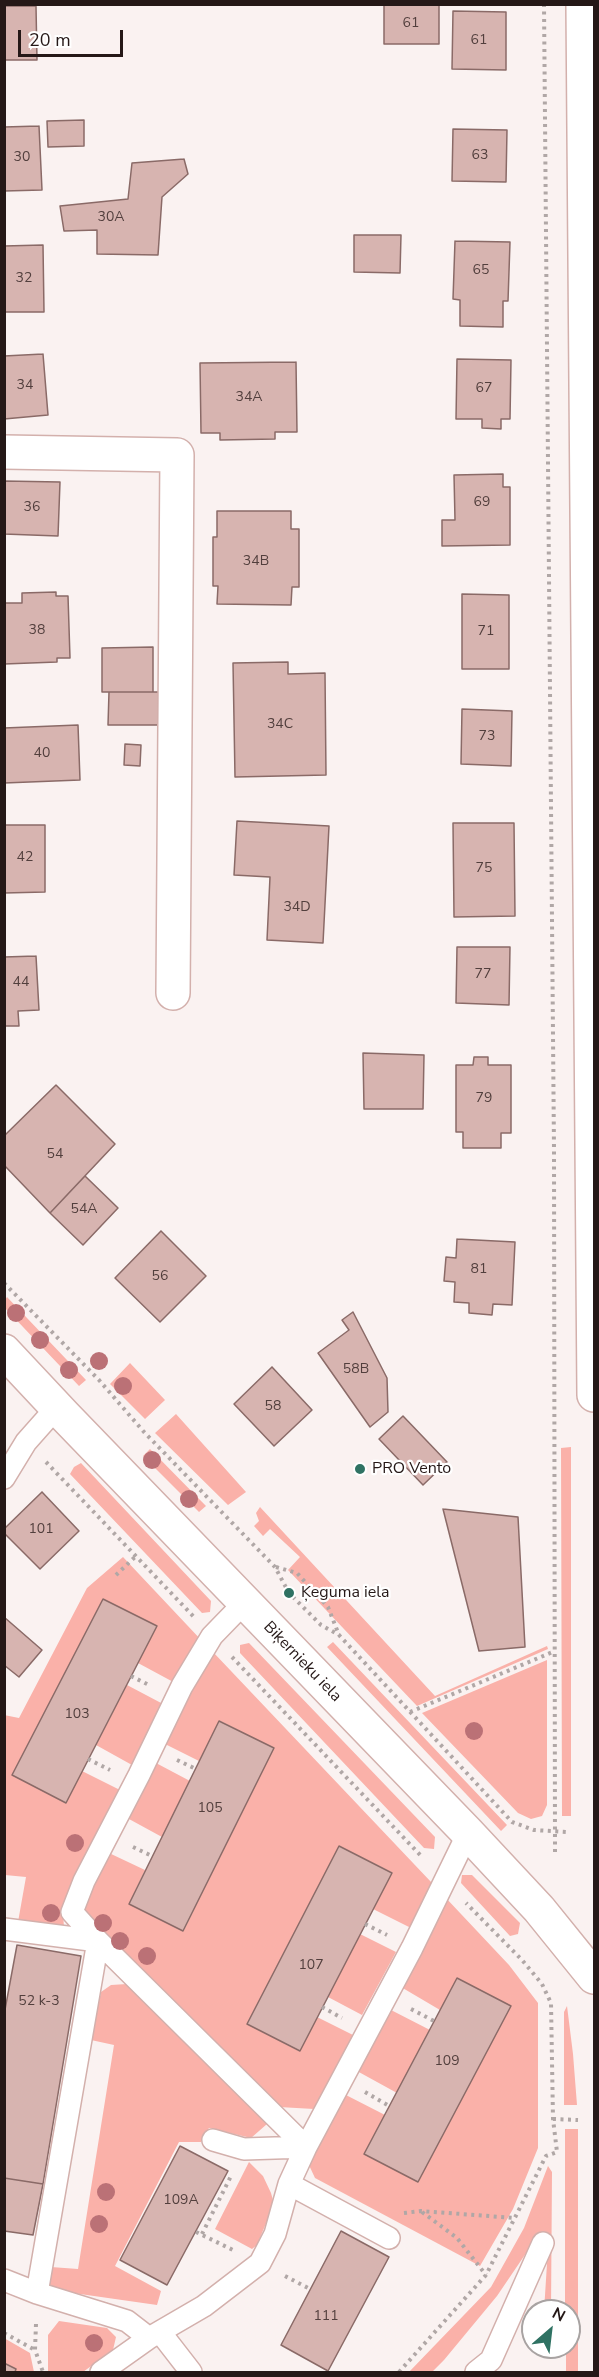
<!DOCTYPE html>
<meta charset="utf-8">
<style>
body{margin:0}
#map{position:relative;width:599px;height:2377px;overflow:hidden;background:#faf2f1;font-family:"Nunito Sans",sans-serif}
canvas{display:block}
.frame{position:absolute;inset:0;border:6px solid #251817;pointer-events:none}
.north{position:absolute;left:521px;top:2299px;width:60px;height:60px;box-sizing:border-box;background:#fff;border:2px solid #a8a3a2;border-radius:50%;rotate:28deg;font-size:16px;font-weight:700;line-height:24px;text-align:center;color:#251817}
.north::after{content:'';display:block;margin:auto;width:21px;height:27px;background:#2f7263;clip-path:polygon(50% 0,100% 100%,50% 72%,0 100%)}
.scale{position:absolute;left:18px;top:30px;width:105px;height:27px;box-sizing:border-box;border:3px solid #251817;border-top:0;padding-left:8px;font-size:18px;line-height:21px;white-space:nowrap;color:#251817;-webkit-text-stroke:4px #fff;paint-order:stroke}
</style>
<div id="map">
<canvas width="599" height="2377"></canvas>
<div class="frame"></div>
<div class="north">N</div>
<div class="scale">20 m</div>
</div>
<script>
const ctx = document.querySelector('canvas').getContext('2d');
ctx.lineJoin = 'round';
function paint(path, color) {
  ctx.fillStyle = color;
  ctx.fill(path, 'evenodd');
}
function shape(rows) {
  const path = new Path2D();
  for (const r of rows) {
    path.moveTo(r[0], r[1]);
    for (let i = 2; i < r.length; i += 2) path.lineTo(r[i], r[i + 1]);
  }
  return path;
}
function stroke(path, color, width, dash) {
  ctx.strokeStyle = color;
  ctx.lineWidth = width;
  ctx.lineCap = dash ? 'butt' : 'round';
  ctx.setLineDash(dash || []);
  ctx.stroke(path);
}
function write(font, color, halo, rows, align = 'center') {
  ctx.font = font + ' "Nunito Sans",sans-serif';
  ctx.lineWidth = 4.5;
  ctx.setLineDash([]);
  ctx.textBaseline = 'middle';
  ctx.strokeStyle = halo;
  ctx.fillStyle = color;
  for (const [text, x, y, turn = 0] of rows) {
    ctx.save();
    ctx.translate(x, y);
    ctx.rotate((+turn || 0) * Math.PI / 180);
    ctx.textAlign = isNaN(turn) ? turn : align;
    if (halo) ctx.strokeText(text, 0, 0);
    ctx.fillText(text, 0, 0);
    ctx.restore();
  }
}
const green = shape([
 [7,1297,86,1380,79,1386,5,1308,5,1300],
 [130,1363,165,1400,145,1419,110,1384],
 [176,1414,246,1492,228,1505,155,1433],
 [571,1447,571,1816,562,1816,561,1448],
 [150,1449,206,1506,199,1512,143,1456],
 [81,1463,211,1601,210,1612,202,1613,70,1474,74,1467],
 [260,1507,435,1696,547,1646,548,1649,417,1706,288,1570,300,1557,270,1529,263,1536,254,1526,259,1521,256,1513],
 [123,1557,203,1642,177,1684,138,1663,157,1626,103,1599,12,1775,66,1803,82,1771,120,1790,63,1912,64,1928,18,1922,26,1877,5,1875,4,1715,19,1718,87,1588],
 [333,1642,507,1825,501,1831,327,1647],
 [249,1643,435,1837,434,1849,424,1848,240,1653,240,1645],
 [213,1652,432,1883,411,1928,373,1909,391,1872,339,1846,247,2024,299,2051,317,2017,353,2035,314,2109,279,2107,82,1911,109,1853,145,1870,129,1904,184,1930,273,1748,220,1721,199,1761,163,1743,189,1690],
 [547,1660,547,1805,542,1816,531,1819,518,1813,422,1713],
 [127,1685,163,1704,132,1765,96,1745],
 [156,1763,190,1781,162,1837,129,1819],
 [462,1875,472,1875,520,1923,518,1934,510,1936,461,1883],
 [445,1897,509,1965,538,2003,538,2148,513,2209,480,2266,315,2178,308,2163,344,2094,385,2115,365,2154,418,2182,510,2007,458,1978,440,2010,401,1987],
 [360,1934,396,1952,362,2015,328,1997],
 [127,1984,267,2124,251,2138,209,2128,201,2142,179,2142,115,2266,161,2291,157,2305,52,2290,48,2283,51,2267,78,2269,114,2045,91,2040,101,1992,111,1985],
 [567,2006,573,2054,577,2105,564,2105,564,2012],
 [391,2010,430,2030,397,2093,357,2071],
 [565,2129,578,2129,578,2372,566,2372,566,2347,569,2347,569,2311,565,2311],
 [249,2162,263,2176,271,2193,274,2204,257,2245,252,2249,215,2229],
 [548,2166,552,2172,551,2311,544,2311,548,2248,537,2237,497,2296,444,2360,432,2372,409,2372,491,2287,524,2228],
 [59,2321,107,2328,116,2337,113,2350,83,2372,48,2372,48,2335],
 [4,2338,30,2353,34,2372,15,2372,16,2369,5,2363]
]);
const building = shape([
 [384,4,439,4,439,44,384,44,384,4],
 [4,6,36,6,37,60,4,60,4,6],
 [453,11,506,12,506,70,452,69,453,11],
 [84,120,84,146,48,147,47,121,84,120],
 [39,126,42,190,4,191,4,127,39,126],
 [453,129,507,130,506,182,452,181,453,129],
 [184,159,188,174,162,197,158,255,97,254,97,230,64,231,60,206,128,199,132,163,184,159],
 [354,235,401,235,400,273,354,272,354,235],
 [455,241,510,242,508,301,503,301,503,327,460,326,460,300,453,299,455,241],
 [43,245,44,312,4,312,4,246,43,245],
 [43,354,48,415,4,419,4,356,43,354],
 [457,359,511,360,510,419,501,419,501,429,482,428,482,419,456,419,457,359],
 [296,362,297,432,275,432,275,439,220,440,220,433,201,433,200,363,296,362],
 [503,474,503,487,510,487,510,545,442,546,442,520,455,520,454,475,503,474],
 [4,481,60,482,58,536,4,534,4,481],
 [217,511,291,511,291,529,299,529,299,587,292,587,291,605,217,604,218,586,213,586,213,537,217,537,217,511],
 [56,592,56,596,68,596,70,658,57,658,57,662,4,664,4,603,22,603,22,593,56,592],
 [462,594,509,595,509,669,462,669,462,594],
 [153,647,153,692,102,692,102,648,153,647],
 [288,662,288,674,325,673,326,775,235,777,233,663,288,662],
 [109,692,161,692,161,725,108,725,109,692],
 [462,709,512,711,511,766,461,764,462,709],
 [78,725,80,780,4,783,4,728,78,725],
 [125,744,141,745,140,766,124,765,125,744],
 [237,821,329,826,323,943,267,940,270,877,234,875,237,821],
 [453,823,514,823,515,916,454,917,453,823],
 [4,825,45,825,45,892,4,893,4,825],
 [457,947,510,947,509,1005,456,1003,457,947],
 [36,956,39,1010,18,1011,19,1026,4,1026,4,957,36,956],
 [363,1053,424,1055,423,1109,364,1109,363,1053],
 [474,1057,488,1057,488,1065,511,1065,511,1133,501,1133,501,1148,463,1148,463,1132,456,1132,456,1065,473,1065,474,1057],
 [56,1085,115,1144,50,1213,4,1165,4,1136,56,1085],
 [85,1176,118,1208,83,1245,50,1213,85,1176],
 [161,1231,206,1276,160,1322,115,1278,161,1231],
 [457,1239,515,1242,512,1305,493,1304,492,1315,469,1313,469,1303,454,1302,455,1282,444,1281,446,1257,456,1258,457,1239],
 [353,1312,387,1378,388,1412,370,1427,318,1353,349,1330,342,1320,353,1312],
 [272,1367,312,1410,274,1446,234,1404,272,1367],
 [403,1416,447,1462,423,1485,379,1439,403,1416],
 [42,1492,79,1531,40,1569,4,1533,4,1529,42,1492],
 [443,1509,518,1517,525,1647,479,1651,443,1509],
 [103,1599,157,1626,66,1803,12,1775,103,1599],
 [4,1617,42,1650,19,1677,4,1665,4,1617],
 [219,1721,274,1748,183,1931,129,1904,219,1721],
 [339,1846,392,1873,300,2051,247,2024,339,1846],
 [17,1945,81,1956,43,2184,4,2178,4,2015,17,1945],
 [457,1978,511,2006,418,2182,364,2154,457,1978],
 [180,2146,228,2171,167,2285,120,2260,180,2146],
 [4,2178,43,2184,33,2235,4,2231,4,2178],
 [341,2231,389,2257,328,2371,281,2345,341,2231],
 [4,2363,16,2369,15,2372,4,2372,4,2363]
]);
const path = shape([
 [544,4,554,1149,555,1852],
 [4,1283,99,1380,144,1432,275,1567,289,1593,321,1625,339,1635,512,1822,534,1830,567,1832],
 [46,1462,194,1617],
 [276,1567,297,1573,328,1607,339,1635],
 [116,1575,136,1556],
 [232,1657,423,1858],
 [131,1676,151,1686],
 [410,1712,555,1651],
 [88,1759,110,1770],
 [177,1760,196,1769],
 [133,1847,152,1856],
 [365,1924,387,1935],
 [322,2007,342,2018],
 [411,2009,434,2021],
 [365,2092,389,2106],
 [553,2119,578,2120],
 [422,2212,457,2238,486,2275],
 [404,2213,421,2211,515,2218],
 [196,2232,233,2250],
 [202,2234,232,2174],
 [285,2276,310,2289],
 [36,2324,35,2350,43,2372],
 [4,2333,35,2350],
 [399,2372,486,2275,546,2156,557,2152,553,2119,551,2003,542,1984,522,1960,466,1903]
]);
const service = shape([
 [4,1478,26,1442,57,1407],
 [245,1602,212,1636,182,1686,139,1775,84,1881,72,1912,98,1941,306,2147],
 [4,1929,98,1941,37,2293],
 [213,2140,244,2149,306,2147],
 [289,2184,389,2238],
 [4,2280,37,2293,127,2321,149,2338],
 [160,2332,191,2372],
 [101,2372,149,2338,204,2306,260,2263,275,2234,289,2184,306,2147,412,1948,468,1833],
 [476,2372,491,2360,543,2243]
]);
const minor = shape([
 [4,452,177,455,173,993]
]);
const tertiary = shape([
 [4,1351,64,1415,468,1833,539,1909,594,1977]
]);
const secondary = shape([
 [583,4,594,1395]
]);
const trees = [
 [16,1313],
 [40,1340],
 [99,1361],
 [69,1370],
 [123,1386],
 [152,1460],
 [189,1499],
 [474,1731],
 [75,1843],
 [51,1913],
 [103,1923],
 [120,1941],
 [147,1956],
 [106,2192],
 [99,2224],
 [94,2343]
];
const markers = [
 [360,1469,6,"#2f7263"],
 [289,1593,6,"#2f7263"]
];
const numberNames = [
 ["61",411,24],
 ["61",479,41],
 ["63",480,156],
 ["30",22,158],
 ["30A",111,218],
 ["65",481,271],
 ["32",24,279],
 ["34",25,386],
 ["67",484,389],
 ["34A",249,398],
 ["69",482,503],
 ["36",32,508],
 ["34B",256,562],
 ["38",37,631],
 ["71",486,632],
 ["34C",280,725],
 ["73",487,737],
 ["40",42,754],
 ["42",25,858],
 ["75",484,869],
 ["34D",297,908],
 ["77",483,975],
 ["44",21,983],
 ["79",484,1099],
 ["54",55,1155],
 ["54A",84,1210],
 ["81",479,1270],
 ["56",160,1277],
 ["58B",356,1370],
 ["58",273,1407],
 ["101",41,1530],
 ["103",77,1715],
 ["105",210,1809],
 ["107",311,1966],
 ["52 k-3",39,2002],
 ["109",447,2062],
 ["109A",181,2201],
 ["111",326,2317]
];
const poiNames = [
 ["PRO Vento",372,1469],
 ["Ķeguma iela",301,1593]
];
const streetNames = [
 ["Biķernieku iela",302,1662,46]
];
paint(green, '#fab1a9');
paint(building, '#d7b4b0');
stroke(building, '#8a6a67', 1.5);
stroke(service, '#d3b0ac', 24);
stroke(minor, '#d3b0ac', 36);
stroke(tertiary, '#d3b0ac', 36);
stroke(secondary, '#d3b0ac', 36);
stroke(path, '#b0a7a6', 4, [3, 4.5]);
stroke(service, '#fff', 21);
stroke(minor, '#fff', 33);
stroke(tertiary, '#fff', 33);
stroke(secondary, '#fff', 33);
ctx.fillStyle = '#bb7176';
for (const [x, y] of trees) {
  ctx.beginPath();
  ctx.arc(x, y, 9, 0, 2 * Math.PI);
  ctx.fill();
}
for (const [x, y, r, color] of markers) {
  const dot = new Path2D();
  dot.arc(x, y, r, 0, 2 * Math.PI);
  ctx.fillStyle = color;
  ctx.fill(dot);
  stroke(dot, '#fff', 2);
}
write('14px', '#523f3d', null, numberNames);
write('16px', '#251817', '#fff', poiNames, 'left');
write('16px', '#251817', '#fff', streetNames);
</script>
